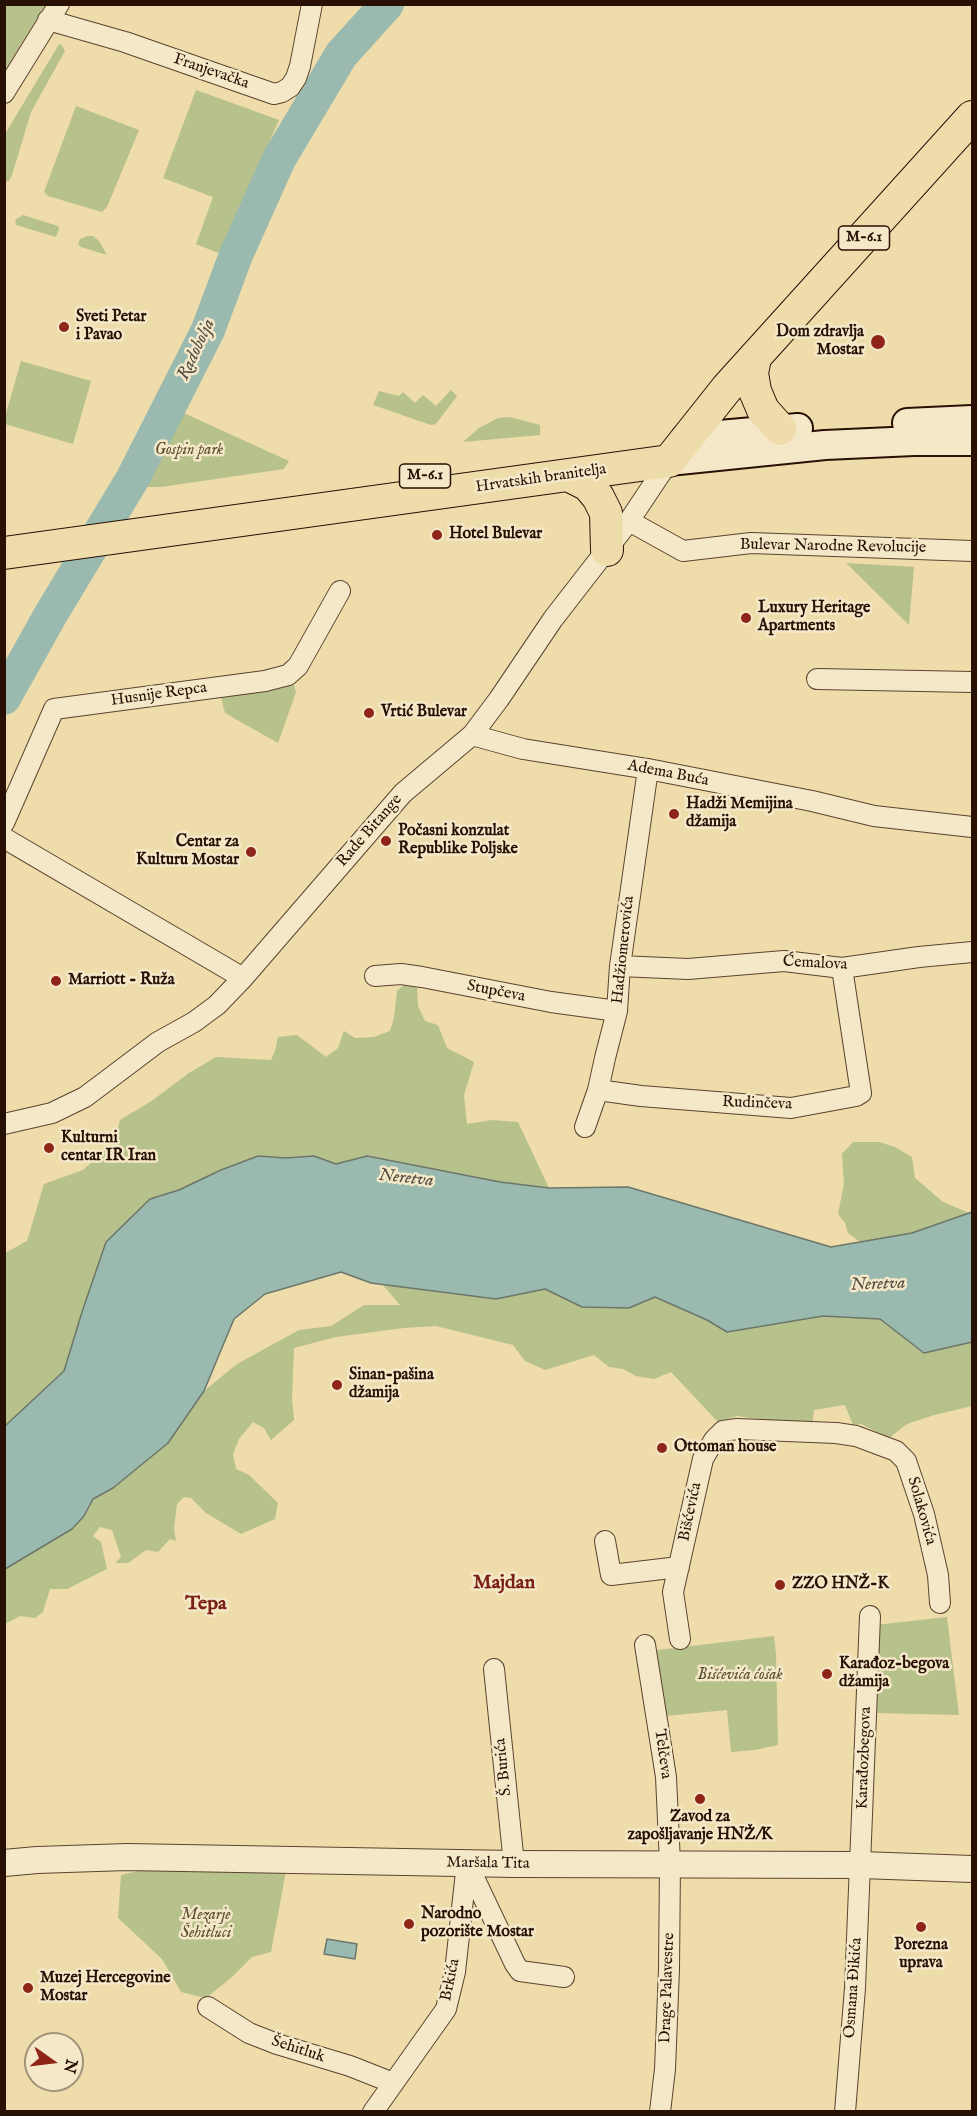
<!DOCTYPE html>
<meta charset="utf-8">
<style>
body{margin:0}
#map{position:relative;width:977px;height:2116px;overflow:hidden;background:#eedcab;font-family:"IM FELL English",serif}
canvas{display:block}
.frame{position:absolute;inset:0;border:6px solid #291005;pointer-events:none}
.north{position:absolute;left:24px;top:2032px;width:60px;height:60px;box-sizing:border-box;background:#f4e8c8;border:2px solid #a3927a;border-radius:50%;rotate:104deg;font-size:16px;font-weight:700;line-height:24px;text-align:center;color:#291005}
.north::after{content:'';display:block;margin:auto;width:21px;height:27px;background:#8f2418;clip-path:polygon(50% 0,100% 100%,50% 72%,0 100%)}
</style>
<div id="map">
<canvas width="977" height="2116"></canvas>
<div class="frame"></div>
<div class="north">N</div>
</div>
<script>
const ctx = document.querySelector('canvas').getContext('2d');
ctx.lineJoin = 'round';
function paint(path, color) {
  ctx.fillStyle = color;
  ctx.fill(path, 'evenodd');
}
function shape(rows) {
  const path = new Path2D();
  for (const r of rows) {
    path.moveTo(r[0], r[1]);
    for (let i = 2; i < r.length; i += 2) path.lineTo(r[i], r[i + 1]);
  }
  return path;
}
function stroke(path, color, width, dash) {
  ctx.strokeStyle = color;
  ctx.lineWidth = width;
  ctx.lineCap = dash ? 'butt' : 'round';
  ctx.setLineDash(dash || []);
  ctx.stroke(path);
}
function write(font, color, halo, rows, align = 'center') {
  ctx.font = font + ' "IM FELL English",serif';
  ctx.lineWidth = 5;
  ctx.setLineDash([]);
  ctx.textBaseline = 'middle';
  ctx.strokeStyle = halo;
  ctx.fillStyle = color;
  for (const [text, x, y, turn = 0] of rows) {
    ctx.save();
    ctx.translate(x, y);
    ctx.rotate((+turn || 0) * Math.PI / 180);
    ctx.textAlign = isNaN(turn) ? turn : align;
    if (halo) ctx.strokeText(text, 0, 0);
    ctx.fillText(text, 0, 0);
    ctx.restore();
  }
}
const green = shape([
 [5,4,45,5,5,70,4,5],
 [61,44,65,51,31,112,12,175,9,181,5,182,5,134,58,46],
 [196,90,279,120,229,234,218,253,196,244,213,197,163,178],
 [76,106,139,130,107,207,102,212,48,196,44,192],
 [23,215,58,226,59,229,56,237,16,225,15,220],
 [87,236,93,236,99,241,107,255,81,247,78,244,80,239],
 [21,361,91,381,73,444,5,424,5,417],
 [451,390,457,396,436,424,431,425,373,405,379,391,399,396,403,392,415,403,423,395,436,406],
 [175,409,234,436,289,461,284,469,161,487,138,487],
 [510,417,540,425,540,435,463,442,479,428,498,418],
 [846,563,914,567,909,625],
 [292,678,296,692,278,743,225,713,219,690],
 [406,983,417,988,418,1006,425,1021,438,1025,447,1048,474,1062,464,1095,467,1124,492,1120,518,1122,549,1188,500,1182,367,1156,336,1164,314,1156,285,1158,258,1156,221,1170,179,1190,151,1199,82,1312,64,1371,5,1426,5,1253,27,1241,44,1184,83,1170,114,1142,120,1120,153,1100,189,1073,216,1057,271,1060,275,1051,278,1037,297,1035,326,1057,338,1048,344,1031,355,1038,374,1037,390,1031,394,1018,397,991],
 [853,1142,879,1142,895,1147,912,1157,915,1178,943,1202,969,1213,912,1233,860,1242,848,1233,845,1223,838,1214,844,1184,842,1154],
 [382,1284,496,1299,545,1289,582,1307,629,1308,655,1297,707,1320,727,1332,823,1316,880,1319,924,1353,972,1342,972,1406,934,1415,907,1424,889,1438,861,1424,853,1425,845,1405,814,1410,812,1427,737,1416,718,1422,671,1372,654,1379,636,1376,623,1369,609,1367,594,1355,545,1370,525,1361,513,1345,436,1326,404,1328,336,1337,294,1348,292,1399,294,1420,271,1440,264,1428,253,1422,239,1439,233,1454,236,1469,249,1475,278,1503,275,1519,241,1534,206,1513,191,1498,184,1497,177,1504,174,1529,176,1541,170,1539,158,1552,146,1550,128,1563,115,1563,121,1557,112,1530,100,1527,93,1536,101,1542,107,1569,67,1589,50,1589,43,1612,35,1618,20,1616,5,1624,5,1569,72,1529,84,1516,93,1499,113,1488,168,1443,204,1391,237,1364,299,1330,331,1326,364,1305,400,1305],
 [947,1617,959,1715,874,1713,875,1625],
 [774,1636,776,1654,778,1745,755,1750,731,1752,727,1710,656,1717,650,1651],
 [147,1869,286,1871,271,1952,252,1957,232,1977,206,1998,181,1992,162,1959,118,1918,121,1875]
]);
const water = shape([
 [258,1156,285,1158,314,1156,336,1164,367,1156,500,1182,549,1188,628,1187,831,1247,912,1233,972,1212,972,1342,924,1353,880,1319,823,1316,727,1332,707,1320,655,1297,629,1308,582,1307,545,1289,496,1299,371,1283,341,1272,265,1294,234,1319,204,1391,168,1443,113,1488,93,1499,84,1516,72,1529,5,1569,5,1426,64,1371,82,1312,106,1242,150,1199,179,1190,221,1170,258,1156],
 [327,1939,357,1944,355,1959,324,1954,327,1939]
]);
const river = shape([
 [4,698,51,614,133,478,208,330,236,255,279,159,341,55,387,4]
]);
const minor = shape([
 [48,20,125,42,274,94,282,92,290,87,296,78,300,66,312,4],
 [4,93,59,4],
 [629,521,683,551,751,543,972,551],
 [817,679,972,682],
 [472,735,523,749,648,769,812,801,874,816,972,827],
 [4,823,54,709,265,681,288,675,298,666,340,591],
 [4,838,243,978],
 [620,966,688,969,784,961,842,968,919,957,972,952],
 [375,976,401,974,422,977,551,1002,617,1011],
 [598,1090,641,1096,791,1108,856,1096,861,1093,842,968],
 [4,1124,52,1113,85,1097,158,1042,194,1022,217,1005,243,978,403,793,472,735,499,699,553,619,629,521,669,461],
 [585,1127,598,1090,605,1058,617,1011,620,966,648,769],
 [605,1541,611,1575,679,1567],
 [680,1639,673,1592,703,1459,714,1440,723,1431,737,1429,836,1433,856,1436,896,1451,906,1461,924,1514,938,1575,940,1603],
 [645,1645,666,1777,670,1863,669,1969,665,2069,660,2112],
 [494,1669,514,1864],
 [467,1863,515,1964,520,1971,564,1977],
 [208,2007,249,2033,277,2044,350,2066,393,2083],
 [373,2112,446,2009,455,1972,467,1863],
 [845,2112,855,1988,870,1616]
]);
const tertiary = shape([
 [4,1863,37,1860,127,1857,514,1864,861,1865,972,1869]
]);
const secondary = shape([
 [907,423,972,420],
 [686,438,798,428],
 [669,461,825,445,914,441,972,441]
]);
const primary = shape([
 [755,358,752,373,755,391,763,410,780,429],
 [568,475,588,485,598,497,606,513,607,550],
 [4,553,669,461,727,388,972,117]
]);
const markers = [
 [64,327,6,"#8f2418"],
 [878,342,8,"#8f2418"],
 [437,535,6,"#8f2418"],
 [746,618,6,"#8f2418"],
 [369,713,6,"#8f2418"],
 [674,814,6,"#8f2418"],
 [386,841,6,"#8f2418"],
 [251,852,6,"#8f2418"],
 [56,981,6,"#8f2418"],
 [49,1148,6,"#8f2418"],
 [337,1385,6,"#8f2418"],
 [662,1448,6,"#8f2418"],
 [780,1585,6,"#8f2418"],
 [827,1674,6,"#8f2418"],
 [700,1799,6,"#8f2418"],
 [409,1924,6,"#8f2418"],
 [921,1927,6,"#8f2418"],
 [28,1988,6,"#8f2418"]
];
const shields = [
 [864,238,51],
 [425,476,51]
];
const shieldNames = [
 ["M-6.1",864,238],
 ["M-6.1",425,476]
];
const streetNames = [
 ["Franjevačka",211,72,19],
 ["Hrvatskih branitelja",541,479,-8],
 ["Bulevar Narodne Revolucije",833,547,1],
 ["Husnije Repca",159,695,-8],
 ["Adema Buća",668,774,11],
 ["Rade Bitange",370,831,-49],
 ["Hadžiomerovića",624,950,-84],
 ["Ćemalova",815,964,3],
 ["Stupčeva",496,992,11],
 ["Rudinčeva",757,1104,2],
 ["Solakovića",921,1511,74],
 ["Bišćevića",691,1512,-78],
 ["Telčeva",662,1754,82],
 ["Karađozbegova",865,1758,-88],
 ["Š. Burića",504,1767,-96],
 ["Maršala Tita",488,1864,1],
 ["Brkića",451,1980,-78],
 ["Drage Palavestre",668,1988,-88],
 ["Osmana Đikića",854,1988,-86],
 ["Šehitluk",298,2050,18]
];
const poiNames = [
 ["Sveti Petar",76,318],
 ["i Pavao",76,336],
 ["Dom zdravlja",864,333,"right"],
 ["Mostar",864,351,"right"],
 ["Hotel Bulevar",449,535],
 ["Luxury Heritage",758,609],
 ["Apartments",758,627],
 ["Vrtić Bulevar",381,713],
 ["Hadži Memijina",686,805],
 ["džamija",686,823],
 ["Počasni konzulat",398,832],
 ["Republike Poljske",398,850],
 ["Centar za",239,843,"right"],
 ["Kulturu Mostar",239,861,"right"],
 ["Marriott - Ruža",68,981],
 ["Kulturni",61,1139],
 ["centar IR Iran",61,1157],
 ["Sinan-pašina",349,1376],
 ["džamija",349,1394],
 ["Ottoman house",674,1448],
 ["ZZO HNŽ-K",792,1585],
 ["Karađoz-begova",839,1665],
 ["džamija",839,1683],
 ["Zavod za",700,1818,"center"],
 ["zapošljavanje HNŽ/K",700,1836,"center"],
 ["Narodno",421,1915],
 ["pozorište Mostar",421,1933],
 ["Porezna",921,1946,"center"],
 ["uprava",921,1964,"center"],
 ["Muzej Hercegovine",40,1979],
 ["Mostar",40,1997]
];
const parkNames = [
 ["Gospin park",189,451],
 ["Bišćevića ćošak",740,1676],
 ["Mezarje",206,1916],
 ["Šehitluci",206,1934]
];
const waterNames = [
 ["Radobolja",197,350,-65],
 ["Neretva",406,1179,6],
 ["Neretva",878,1285,-2]
];
const quarterNames = [
 ["Majdan",504,1584],
 ["Tepa",206,1605]
];
paint(green, '#b6c18b');
paint(water, '#9abaaf');
stroke(water, '#6d766b', 1.5);
stroke(river, '#9abaaf', 34);
stroke(minor, '#5a432e', 22);
stroke(tertiary, '#5a432e', 28);
stroke(secondary, '#291005', 32);
stroke(primary, '#291005', 34);
stroke(minor, '#f4e8c8', 20);
stroke(tertiary, '#f4e8c8', 26);
stroke(secondary, '#f4e8c8', 28);
stroke(primary, '#eedcab', 32);
for (const [x, y, r, color] of markers) {
  const dot = new Path2D();
  dot.arc(x, y, r, 0, 2 * Math.PI);
  ctx.fillStyle = color;
  ctx.fill(dot);
  stroke(dot, '#f4e8c8', 2);
}
for (const [x, y, w] of shields) {
  const box = new Path2D();
  box.roundRect(x - w / 2, y - 12, w, 24, 4.5);
  ctx.fillStyle = '#f4e8c8';
  ctx.fill(box);
  stroke(box, '#291005', 1.5);
}
write('bold 15px', '#291005', null, shieldNames);
write('16px', '#291005', '#f4e8c8', streetNames);
write('bold 16px', '#291005', '#f4e8c8', poiNames, 'left');
write('italic 16px', '#5a4e34', '#f4e8c8', parkNames);
write('italic 18px', '#514c40', '#f4e8c8', waterNames);
write('bold 20px', '#7a1f14', '#f4e8c8', quarterNames);
</script>
